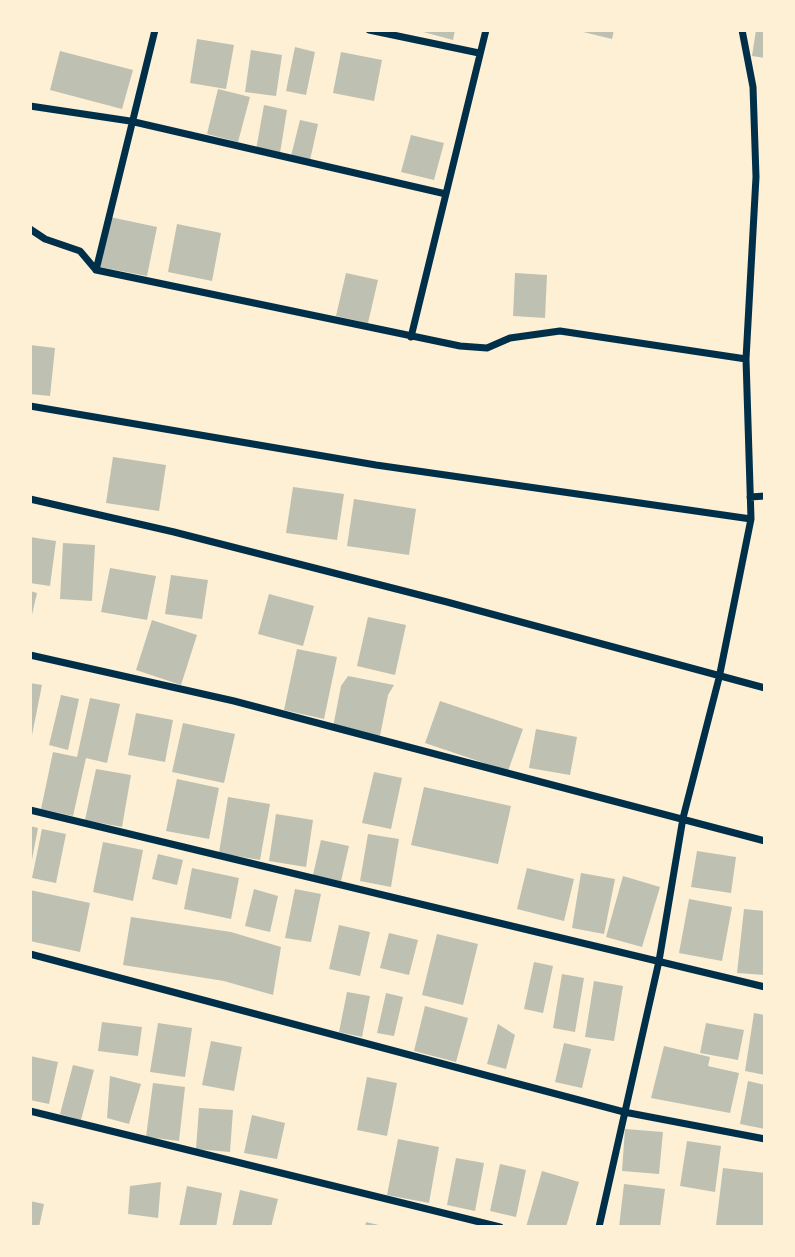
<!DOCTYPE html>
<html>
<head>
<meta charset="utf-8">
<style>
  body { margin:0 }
  #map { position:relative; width:795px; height:1257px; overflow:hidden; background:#fdf0d5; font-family:"Work Sans",sans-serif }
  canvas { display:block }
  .frame { position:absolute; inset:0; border:32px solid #fdf0d5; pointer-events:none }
</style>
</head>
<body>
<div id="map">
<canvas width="795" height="1257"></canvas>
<div class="frame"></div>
</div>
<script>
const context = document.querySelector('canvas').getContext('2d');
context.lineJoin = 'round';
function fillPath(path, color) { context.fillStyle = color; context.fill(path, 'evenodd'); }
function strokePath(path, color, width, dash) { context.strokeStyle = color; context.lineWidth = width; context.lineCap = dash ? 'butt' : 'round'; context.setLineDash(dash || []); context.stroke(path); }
fillPath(new Path2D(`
  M416 30H455L453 40Z
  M575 30H614L612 39Z
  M756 30H765V58L752 56Z
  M197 39 234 45 226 89 190 83Z
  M295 47 315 52 306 95 286 91Z
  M251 50 282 55 276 96 245 92Z
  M60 51 133 70 122 109 50 90Z
  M341 52 382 60 374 101 333 93Z
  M218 89 250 97 238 142 207 134Z
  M264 105 287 110 280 153 256 150Z
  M300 120 318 124 310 160 291 156Z
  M411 135 444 143 434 180 401 172Z
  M110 217 157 227 147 276 100 267Z
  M177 224 221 233 212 281 168 272Z
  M346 273 378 280 368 323 336 316Z
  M515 273 547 275 545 318 513 316Z
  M30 345 55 348 50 396 30 394Z
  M113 457 166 465 159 511 106 503Z
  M293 487 344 494 337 540 286 533Z
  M354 499 416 509 409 555 347 546Z
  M30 537 56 541 50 586 30 583Z
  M63 543 95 545 92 601 60 599Z
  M110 568 156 576 147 620 101 612Z
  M171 575 208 580 202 619 165 614Z
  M30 591 37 593 31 619H30Z
  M269 594 314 606 303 646 258 634Z
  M368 617 406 625 395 675 357 666Z
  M152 620 197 635 181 685 136 670Z
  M297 649 337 657 324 719 284 710Z
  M348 676 394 685 388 695 380 736 333 727 341 686Z
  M30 683 42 685 31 740 30 739Z
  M61 695 79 699 68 750 49 745Z
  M90 698 120 704 107 763 86 758 73 816 41 809 53 752 77 757Z
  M440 701 523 729 508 771 425 743Z
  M136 713 173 720 165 762 128 755Z
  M183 723 235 734 224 783 172 772Z
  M536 729 577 737 570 775 529 768Z
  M96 769 131 775 122 827 85 820Z
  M374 772 402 778 391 829 362 823Z
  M177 779 219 788 209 839 166 831Z
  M424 787 511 806 498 864 411 845Z
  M228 797 270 804 260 860 219 853Z
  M276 814 313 820 306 867 269 861Z
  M30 826 38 828 31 865H30Z
  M42 829 66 834 56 883 32 878Z
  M368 834 399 839 391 887 360 881Z
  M321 840 349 846 341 881 313 875Z
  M103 842 143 850 133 901 93 892Z
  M697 851 736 857 731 893 691 887Z
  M158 854 183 860 177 885 152 879Z
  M192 868 239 878 231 919 184 909Z
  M527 868 574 879 564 921 517 909Z
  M581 873 615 879 604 934 572 928Z
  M623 876 660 887 642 947 606 937Z
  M254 889 278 896 270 932 245 926Z
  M295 889 321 894 311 942 285 938Z
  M30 890 90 903 80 952 30 941Z
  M689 899 732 907 722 961 679 953Z
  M744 909 765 911V975L737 973Z
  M131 917 231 932 281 947 273 995 224 981 123 965Z
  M339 925 370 932 360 976 329 969Z
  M389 933 418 940 409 975 380 968Z
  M437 934 478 944 463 1005 422 995Z
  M534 962 553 966 543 1013 524 1009Z
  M562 974 584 978 575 1032 553 1028Z
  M594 981 623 986 614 1041 585 1037Z
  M347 992 370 996 362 1037 339 1032Z
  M386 993 403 997 394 1036 377 1033Z
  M425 1006 468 1018 456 1062 414 1051Z
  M754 1013 765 1015V1075L745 1071Z
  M102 1022 142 1027 138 1056 98 1051Z
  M158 1023 192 1028 185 1077 150 1072Z
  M706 1023 744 1030 738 1060 700 1053Z
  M498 1024 515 1035 506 1069 487 1064Z
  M211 1041 242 1047 234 1091 202 1085Z
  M564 1043 591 1049 582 1088 555 1082Z
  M664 1046 710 1057 708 1066 739 1073 730 1113 651 1098Z
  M30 1056 58 1062 49 1104 30 1100Z
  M73 1065 94 1070 81 1120 60 1114Z
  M110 1076 141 1084 129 1124 107 1118Z
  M367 1077 397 1083 387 1136 357 1130Z
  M748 1081 765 1085V1129L740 1124Z
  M153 1083 185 1087 179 1141 146 1137Z
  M199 1108 233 1110 230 1152 196 1149Z
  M252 1115 285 1123 277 1159 244 1153Z
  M625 1129 663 1132 659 1174 622 1171Z
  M398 1139 439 1147 429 1203 387 1195Z
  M687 1141 721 1146 715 1192 680 1186Z
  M456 1158 484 1163 475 1211 447 1205Z
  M500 1164 526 1170 516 1217 490 1211Z
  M723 1168 765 1173V1227L716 1225Z
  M542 1171 579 1182 566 1227H526Z
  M161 1182 158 1218 128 1214 130 1186Z
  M624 1184 665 1189 660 1227H619Z
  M187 1186 222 1193 216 1227H179Z
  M240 1190 278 1199 271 1227H232Z
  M30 1201 44 1204 39 1227H30Z
  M366 1222 383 1226V1227H365Z`), '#bec0b2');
strokePath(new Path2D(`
  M369 30 479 53
  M30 106 130 121 446 194
  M30 229 45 239 80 251 96 270 460 346 487 348 510 338 560 331 746 359
  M96 270 155 30
  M411 337 486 30
  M30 406 376 465 751 519
  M750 497 765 496
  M30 499 174 532 447 602 765 688
  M30 655 234 701 765 841
  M30 810 765 987
  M30 954 624 1112 765 1139
  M30 1111 500 1227
  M599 1227 659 961 683 818 719 678 751 519 746 359 756 177 753 87 742 30`), '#003049', 7);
</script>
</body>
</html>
